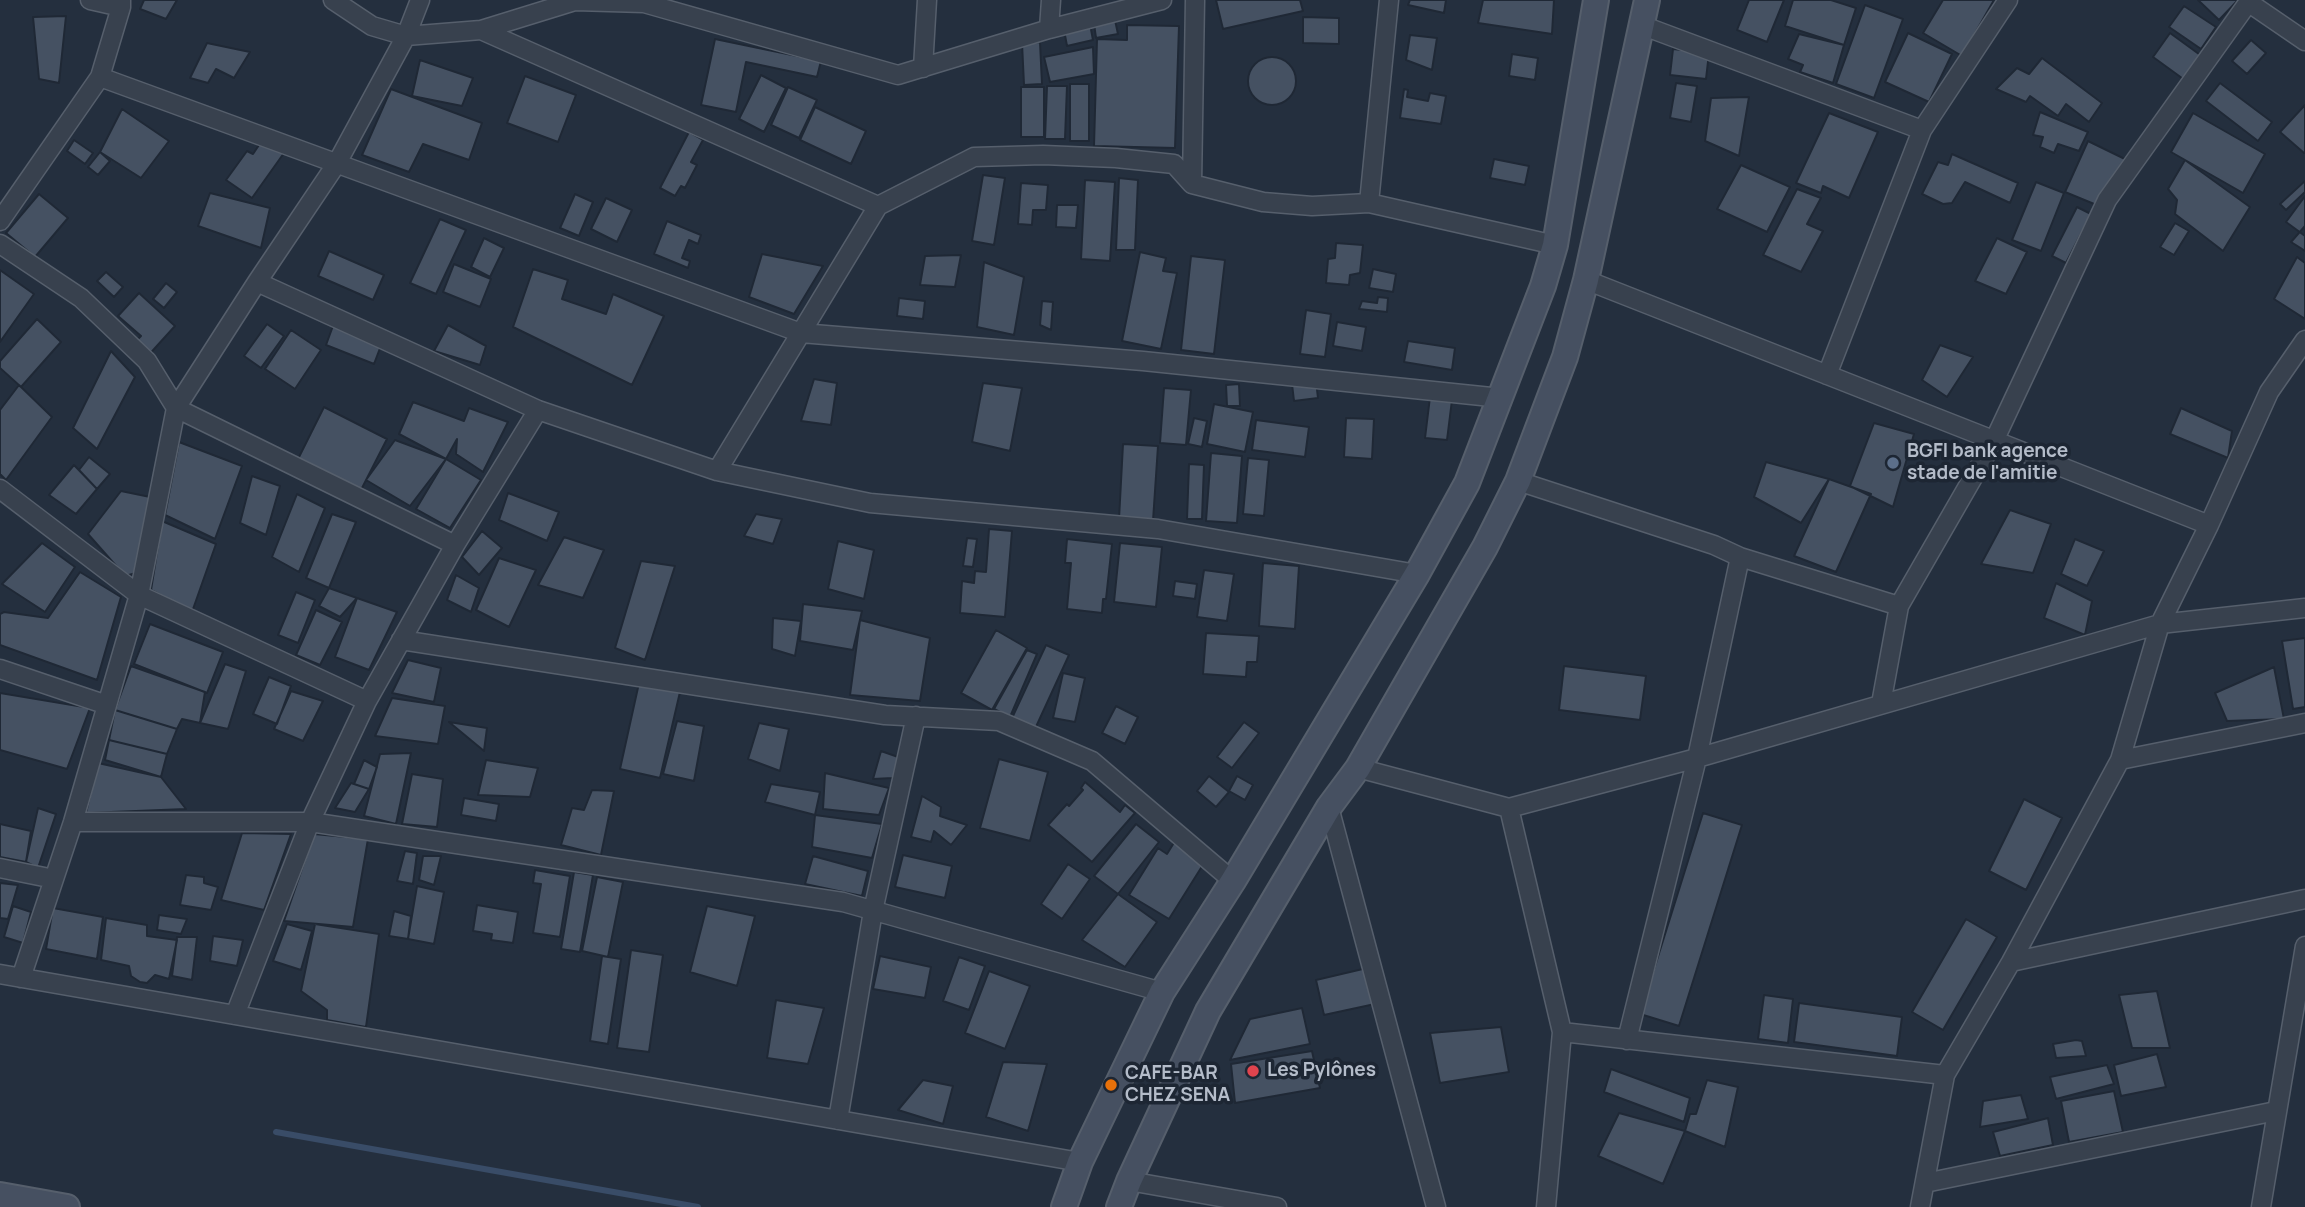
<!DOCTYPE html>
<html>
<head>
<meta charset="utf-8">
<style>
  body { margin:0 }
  canvas { display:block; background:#242f3e }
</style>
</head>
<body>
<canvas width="2305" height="1207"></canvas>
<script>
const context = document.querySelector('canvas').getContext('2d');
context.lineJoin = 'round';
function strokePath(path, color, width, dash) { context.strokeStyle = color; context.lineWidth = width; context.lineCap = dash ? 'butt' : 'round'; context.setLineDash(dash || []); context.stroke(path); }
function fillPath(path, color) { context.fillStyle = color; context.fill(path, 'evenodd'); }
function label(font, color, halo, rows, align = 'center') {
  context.font = font + ' Manrope,sans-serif'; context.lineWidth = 7; context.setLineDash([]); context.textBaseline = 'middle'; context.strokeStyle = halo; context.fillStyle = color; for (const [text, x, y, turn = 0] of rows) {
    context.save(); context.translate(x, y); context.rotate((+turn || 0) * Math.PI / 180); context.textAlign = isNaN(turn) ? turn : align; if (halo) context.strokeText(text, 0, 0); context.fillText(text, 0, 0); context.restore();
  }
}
strokePath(new Path2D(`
  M276 1132 698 1207`), '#394c67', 6);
const building = new Path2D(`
  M144 0H177L166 19 140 9Z
  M1216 0H1300L1303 11 1223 29Z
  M1410 0H1446L1444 13 1408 5Z
  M1483 0H1554L1552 34 1478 23Z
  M1749 0H1784L1767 42 1737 30Z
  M1793 0H1831L1856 8 1844 45 1785 26Z
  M1943 0H1994L1962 56 1923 33Z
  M2198 0H2238L2219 20Z
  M1865 5 1903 19 1874 98 1836 84Z
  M2184 6 2216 27 2201 49 2169 27Z
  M66 16 59 83 39 79 33 17Z
  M1303 17 1339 18V44L1303 43Z
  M1115 20 1118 34 1096 38 1094 24Z
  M1090 24 1093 40 1067 46 1064 30Z
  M1127 25 1179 26 1175 148 1094 146 1097 39 1127 40Z
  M1908 33 1952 54 1929 102 1885 82Z
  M2170 33 2203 57 2186 81 2153 57Z
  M1799 34 1844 45 1833 83 1800 72 1803 65 1788 59Z
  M1410 35 1437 38 1432 70 1406 60Z
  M715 39 821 61 817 77 746 62 736 112 701 105Z
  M2251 40 2266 53 2247 74 2232 61Z
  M1040 42 1042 84 1024 85 1022 43Z
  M207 43 250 52 234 78 216 69 208 83 190 78Z
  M1093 47 1094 74 1050 82 1044 57Z
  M1673 49 1709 53 1706 79 1670 75Z
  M1512 54 1538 58 1535 80 1509 76Z
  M1248 81a24 24 0 1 1 48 0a24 24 0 1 1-48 0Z
  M2042 58 2102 103 2089 122 2066 104 2058 116 2030 96 2026 102 1996 89 2017 68 2029 74Z
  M420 60 473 78 462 106 412 96Z
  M761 75 786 88 764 132 739 119Z
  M525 76 576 95 558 142 507 123Z
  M1676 83 1697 86 1691 122 1670 118Z
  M2220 83 2272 122 2258 141 2206 101Z
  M1070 84H1089V141H1070Z
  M1047 86H1067L1065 139H1045Z
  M788 87 817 100 799 138 771 125Z
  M1021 87H1044V137H1021Z
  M391 89 482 123 469 160 423 144 409 172 362 155Z
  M1404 89 1408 90 1407 97 1428 101 1430 93 1446 96 1441 124 1400 118Z
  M1749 97 1739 156 1705 141 1711 98Z
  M2305 105V153H2304L2280 132Z
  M815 107 866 131 851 164 800 140Z
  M122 109 169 141 141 178 100 152Z
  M2040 112 2088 132 2079 151 2058 144 2054 153 2040 147 2043 137 2033 135Z
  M1829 113 1878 132 1849 198 1823 186 1821 193 1796 183Z
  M2193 113 2265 154 2243 193 2171 152Z
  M689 132 703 140 691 162 697 165 685 188 681 186 675 196 660 188Z
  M263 139 284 153 252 198 226 180 247 151 253 154Z
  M74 140 93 153 85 164 67 151Z
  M2088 141 2129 161 2099 206 2065 192Z
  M100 152 110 161 98 175 88 167Z
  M1952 154 2018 183 2010 203 1965 182 1952 203 1943 204 1922 194 1938 162 1948 165Z
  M1494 159 1529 166 1525 185 1490 178Z
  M2185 160 2250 207 2223 251 2175 214 2177 200 2168 189Z
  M1741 165 1790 187 1767 232 1717 209Z
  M983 175 1005 178 994 245 972 241Z
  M1119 178 1138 180 1135 250H1116Z
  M1085 180 1115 182 1110 261 1081 259Z
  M2305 181V192L2286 210 2280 204Z
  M2036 182 2064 193 2041 251 2012 240Z
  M1021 183 1048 185 1046 210H1033L1032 225 1018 224Z
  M1797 189 1821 198 1807 224 1823 231 1801 272 1763 255Z
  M210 193 270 208 261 248 198 226Z
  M39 194 68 218 35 257 6 233Z
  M575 194 593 202 579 236 560 228Z
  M2305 196V236L2286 222Z
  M606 198 632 210 617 242 591 229Z
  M1057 205H1078L1076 228 1056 227Z
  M2077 207 2091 214 2066 263 2052 256Z
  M440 219 466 230 436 294 410 283Z
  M667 221 701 235 698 244 689 240 682 258 690 261 688 268 654 254Z
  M2175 223 2189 231 2174 255 2160 247Z
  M2305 226V251L2291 242Z
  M484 238 504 248 490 277 471 267Z
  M1997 238 2027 252 2006 294 1975 281Z
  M1336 243 1363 245 1360 273 1350 275 1349 285 1326 283 1328 259 1335 258Z
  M329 251 384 275 373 300 318 276Z
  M1140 252 1166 258 1163 271 1177 273 1161 349 1122 341Z
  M762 254 823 266 794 314 749 297Z
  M961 255 955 287 920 285 925 256Z
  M1191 256 1225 260 1214 354 1181 350Z
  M2297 257 2305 263V319L2274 299Z
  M984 262 1024 277 1014 335 977 327Z
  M454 264 491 279 480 307 443 292Z
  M533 269 568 280 562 299 606 314 613 294 664 316 632 385 513 327Z
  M1373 269 1396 274 1393 292 1369 288Z
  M0 270 34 294 0 342Z
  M106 272 123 287 114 297 97 281Z
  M166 283 177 292 164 308 153 299Z
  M139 293 175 326 146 358 132 345 141 336 118 316Z
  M1378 297 1388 298 1387 312 1359 309 1362 301 1377 303Z
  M899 298 925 301 923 319 897 316Z
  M1042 301 1053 302 1051 330 1040 325Z
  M1306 310 1331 314 1325 357 1300 354Z
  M37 319 61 342 21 387 0 368V361Z
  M1337 322 1366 327 1362 351 1333 346Z
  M334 323 382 343 374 364 326 345Z
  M267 324 284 336 261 368 244 356Z
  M448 325 486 346 480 365 434 351Z
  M291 330 321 350 295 389 265 369Z
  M1408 341 1455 348 1452 370 1404 362Z
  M1940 345 1973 357 1947 397 1922 380Z
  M111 351 135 377 97 449 73 428Z
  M814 379 837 383 831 425 801 421Z
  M1316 381 1318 398 1294 401 1292 384Z
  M983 383 1022 388 1010 451 972 442Z
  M1239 384 1240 406H1227L1226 385Z
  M19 385 52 417 6 480 0 474V410Z
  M1164 388 1191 390 1186 445 1160 443Z
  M1430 397 1452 400 1447 440 1425 438Z
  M413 402 464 421 469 408 508 422 483 472 456 454 457 439 446 459 399 434Z
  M1214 404 1253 412 1245 452 1207 444Z
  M324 407 387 439 361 490 298 459Z
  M2181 408 2232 431 2228 458 2170 434Z
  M1194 418 1207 421 1202 447 1188 444Z
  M1346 418 1374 419 1372 459 1344 457Z
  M1256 420 1309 427 1305 457 1252 450Z
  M1874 423 1914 434 1893 507 1850 486Z
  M395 440 446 459 410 506 366 480Z
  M179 442 242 466 215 539 165 515Z
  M1123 444 1158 446 1153 521 1119 519Z
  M1211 453 1242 456 1237 523 1206 521Z
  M89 457 110 474 97 489 79 470Z
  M1248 458 1269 460 1264 516 1243 514Z
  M446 459 481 480 450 528 416 509Z
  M1766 462 1829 479 1801 523 1754 497Z
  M1189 464 1204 465 1202 519H1187Z
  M74 465 97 489 76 514 49 495Z
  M252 476 280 486 266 535 240 523Z
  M1829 479 1871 494 1836 572 1794 556Z
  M121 491 155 498 136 573 125 576 88 534Z
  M508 493 559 512 547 541 499 520Z
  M297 494 325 508 299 572 272 557Z
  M2010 510 2051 524 2033 573 1981 564Z
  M332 514 356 522 329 588 306 578Z
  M756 514 782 519 773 544 744 536Z
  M162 521 216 544 192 612 151 590Z
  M989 529 1012 531 1005 617 960 613 962 581 974 583 975 571 986 572Z
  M482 531 502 548 479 575 462 557Z
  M564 537 604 550 583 598 538 585Z
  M967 538 977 539 973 567 963 566Z
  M1067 539 1112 544 1106 599H1103L1102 613 1067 609 1071 563H1065Z
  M2075 539 2104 551 2087 586 2061 574Z
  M838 541 874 550 864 599 828 589Z
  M42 543 75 567 45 612 2 584Z
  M1120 543 1162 547 1156 607 1114 602Z
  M499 558 536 570 509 627 476 610Z
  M641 561 675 566 645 660 615 648Z
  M1263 563 1299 566 1295 629 1259 626Z
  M1204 570 1234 574 1227 621 1197 617Z
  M80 572 121 597 97 680 0 645V614L4 612 48 618Z
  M456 575 479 588 471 612 447 600Z
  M1175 581 1197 584 1195 599 1173 596Z
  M2056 583 2092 601 2085 635 2044 618Z
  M329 588 357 598 340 617 319 606Z
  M296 592 315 600 298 643 278 635Z
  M357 598 397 612 369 670 335 657Z
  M803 604 862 611 853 650 800 641Z
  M316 610 342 622 320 665 296 655Z
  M773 618 801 621 795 656 772 649Z
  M860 620 930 638 920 701 850 695Z
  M150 624 223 652 207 693 134 664Z
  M996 630 1027 648 992 710 961 693Z
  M1206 633 1259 636 1257 662H1247L1246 677 1203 674Z
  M2305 638V707L2293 709 2282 641Z
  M1046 645 1069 655 1035 729 1012 718Z
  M1027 650 1037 654 1010 717 994 709Z
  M408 660 441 668 434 702 392 693Z
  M225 664 246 671 228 729 200 723Z
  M131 666 205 692 200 723 182 719 177 729 115 710Z
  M1564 666 1646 676 1640 720 1559 710Z
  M2274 667 2284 719 2227 721 2215 693Z
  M1063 673 1085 678 1075 722 1053 718Z
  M269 677 291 686 277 724 253 714Z
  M639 683 680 692 660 778 620 769Z
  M291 691 323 701 303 741 274 729Z
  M0 693 90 708 67 769 0 750Z
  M392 698 445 706 438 744 375 736Z
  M1116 706 1138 717 1125 744 1102 733Z
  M115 710 177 729 167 754 109 740Z
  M677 721 704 726 694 781 663 774Z
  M449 722 487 728 484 751Z
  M1244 722 1259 733 1232 768 1217 757Z
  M759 723 789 729 780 771 748 759Z
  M109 740 167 754 161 777 105 760Z
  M881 751 901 758 893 778 873 779Z
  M411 753 396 824 364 816 380 754Z
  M999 759 1048 772 1030 841 980 828Z
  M364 760 377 767 369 789 354 784Z
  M486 760 538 768 530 797 478 795Z
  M98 763 161 777 186 809 86 813Z
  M825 773 889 788 879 815 823 809Z
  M412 774 443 779 437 827 402 824Z
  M1209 776 1229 792 1216 807 1197 791Z
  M1237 776 1253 785 1245 800 1229 791Z
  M1085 782 1120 812 1125 805 1135 813 1092 862 1048 825 1067 804 1069 806 1083 790 1081 788Z
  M351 783 369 789 355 812 335 808Z
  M771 784 820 792 815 815 765 802Z
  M592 790 614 791 601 855 561 845 572 808 584 810Z
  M922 796 941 807 940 816 967 825 951 845 934 831 931 842 911 837Z
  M464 798 499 804 496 821 461 815Z
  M2024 799 2062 818 2026 890 1989 871Z
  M38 808 56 814 38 868 26 862Z
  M1703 813 1742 825 1679 1026 1640 1014Z
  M815 815 882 824 872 858 812 847Z
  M0 824 31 831 26 862 0 857Z
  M1136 824 1159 842 1118 894 1094 876Z
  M242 833 291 834 264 910 221 900Z
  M314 834 368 839 353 927 284 921Z
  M1175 841 1206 860 1169 919 1129 895 1158 848 1167 854Z
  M405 851 417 853 413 884 397 881Z
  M903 855 952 866 945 898 895 887Z
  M423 856H441L434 885 419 880Z
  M813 856 868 871 862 896 805 884Z
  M1068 864 1090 879 1062 919 1041 904Z
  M535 870 570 876 560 937 533 933 541 884 533 883Z
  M574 872 593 875 580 952 561 949Z
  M186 875 204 877V883L218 887 211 910 180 905Z
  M597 877 623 882 608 957 582 951Z
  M0 883 18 885 8 919 0 918Z
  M417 886 444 892 434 944 408 939Z
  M1118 894 1157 922 1125 967 1082 940Z
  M477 905 518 912 513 943 491 940 492 934 473 931Z
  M13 906 31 912 23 943 4 937Z
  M707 906 755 916 737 986 690 972Z
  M53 908 103 917 97 959 46 949Z
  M394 911 411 916 408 939 389 936Z
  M159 915 187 919 181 934 157 930Z
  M106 918 147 925V936L177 940 169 979 155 975 147 983 140 982 131 976 129 966 101 960Z
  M1966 919 1997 937 1943 1030 1912 1012Z
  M287 924 312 931 301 970 273 961Z
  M315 924 379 934 366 1027 327 1020V1010L301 991Z
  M213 936 243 940 237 966 210 961Z
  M177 937H197L192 980 172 976Z
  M631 950 663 955 649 1052 617 1048Z
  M602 956 621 959 608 1044 590 1041Z
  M880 956 931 967 925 998 873 989Z
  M959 957 985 966 969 1010 943 1001Z
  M1367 968 1375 1004 1324 1015 1316 980Z
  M989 971 1030 986 1005 1049 965 1033Z
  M2157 991 2170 1048H2132L2119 995Z
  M1764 995 1793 999 1788 1043 1758 1039Z
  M776 1000 824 1008 808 1064 767 1058Z
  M1799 1003 1902 1017 1897 1056 1794 1042Z
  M1302 1008 1310 1044 1230 1060 1250 1019Z
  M1501 1027 1509 1072 1440 1083 1430 1033Z
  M2076 1040 2082 1041 2086 1056 2056 1058 2053 1044Z
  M1312 1051 1320 1088 1235 1103 1231 1064Z
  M2157 1054 2166 1087 2121 1096 2114 1065Z
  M1003 1062 1047 1064 1028 1131 986 1117Z
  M2107 1065 2114 1084 2056 1099 2050 1077Z
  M1611 1069 1690 1098 1684 1122 1604 1092Z
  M923 1080 953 1086 943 1124 898 1110Z
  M1707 1080 1738 1087 1725 1147 1685 1131 1690 1114H1696Z
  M2114 1091 2123 1132 2069 1142 2061 1101Z
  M2021 1095 2028 1119 1980 1127 1983 1101Z
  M1619 1113 1685 1131 1663 1184 1598 1156Z
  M2048 1118 2053 1145 2000 1156 1993 1132Z`);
fillPath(building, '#455162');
strokePath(building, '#1f2835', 2);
const street = new Path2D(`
  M90 0 121 7
  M333 0 372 26 406 36 481 30 575 1 644 3 898 75 1049 29 1162 0
  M2248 2 2305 41
  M1641 25 1922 130
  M1049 29 1051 0
  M481 30 878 206
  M923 68 927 0
  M100 77 801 333 1143 361 1501 398
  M1192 184 1195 0
  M1369 203 1389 0
  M0 221 100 77 121 7V0
  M0 244 81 298 147 361 176 408 455 545
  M1586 280 2209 525
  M257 282 538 410 717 471 870 503 1158 529 1417 574
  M1827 375 1922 130 2008 0
  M717 471 878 206 974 157 1043 155 1116 158 1174 164 1192 184 1263 202 1312 206 1369 203 1555 245
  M1518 481 1714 545 1740 557 1899 606
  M0 489 139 595 367 701
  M401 640 885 715 999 721 1092 761 1233 881
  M0 669 107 705
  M1881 704 1899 606 1994 441 2107 200 2250 0
  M2120 760 2305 723
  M1358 768 1509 808 1697 758 2160 624 2305 608
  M1329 807 1436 1207
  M1509 808 1562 1032 1546 1207
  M73 822H310L843 902 1162 992
  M0 868 54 879
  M2011 962 2305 899
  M0 974 1080 1162
  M21 978 73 822 139 595 176 408 257 282 337 163 406 36 420 0
  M235 1015 310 822 367 701 455 545 538 410
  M1562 1032 1945 1075
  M1627 1040 1697 758 1740 557
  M838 1120 873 911 916 716
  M1129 1181 1277 1207
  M1925 1183 2276 1111
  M1920 1207 1945 1075 2011 962 2120 760 2160 624 2209 525 2269 392 2305 340
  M2261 1207 2305 946`);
const secondary = new Path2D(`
  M0 1195 67 1207
  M1064 1207 1080 1162 1162 992 1233 881 1417 574 1467 483 1543 286 1555 245 1596 0
  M1119 1207 1129 1181 1208 1011 1329 807 1358 768 1485 547 1518 481 1565 357 1586 280 1647 0`);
strokePath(street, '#565f6c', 21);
strokePath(secondary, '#565f6c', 28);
strokePath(street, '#38414e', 18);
strokePath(secondary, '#465061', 24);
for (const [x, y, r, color] of [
  [1893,463,7,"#5c6f8a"],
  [1253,1071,7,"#e0444e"],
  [1111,1085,7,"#e8710a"]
]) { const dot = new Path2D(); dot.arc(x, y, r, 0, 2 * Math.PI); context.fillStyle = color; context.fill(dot); strokePath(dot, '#1d2633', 2.5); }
label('bold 19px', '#b4bcc9', '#1d2633', [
  ["BGFI bank agence",1907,452],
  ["stade de l'amitie",1907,474],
  ["Les Pylônes",1267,1071],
  ["CAFE-BAR",1125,1074],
  ["CHEZ SENA",1125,1096]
], 'left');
</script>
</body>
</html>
